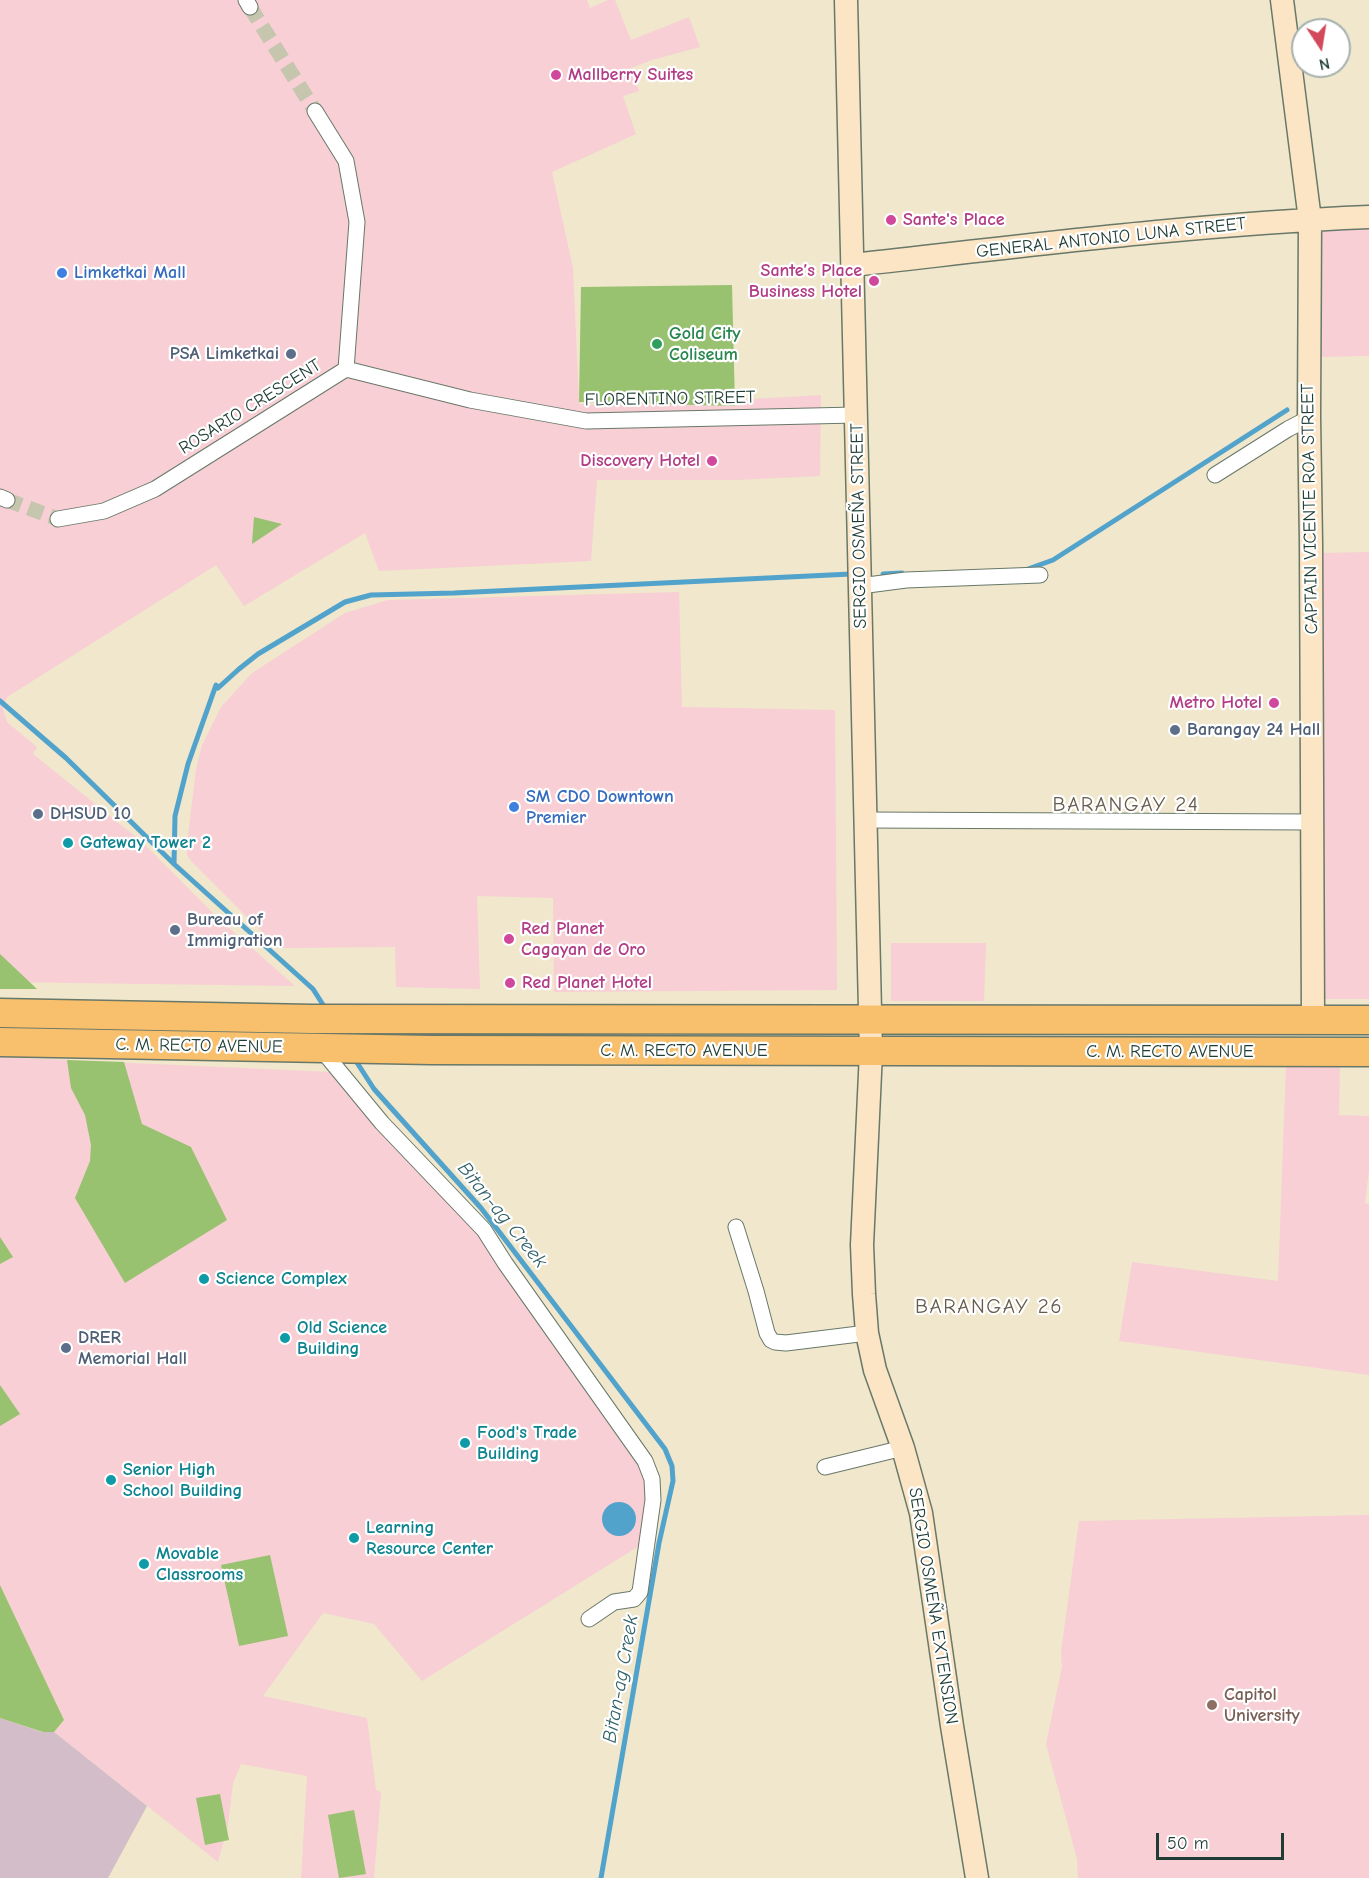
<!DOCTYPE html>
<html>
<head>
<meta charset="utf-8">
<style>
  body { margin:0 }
  #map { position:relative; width:1369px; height:1878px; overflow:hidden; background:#f0e7cc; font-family:"Comic Neue",sans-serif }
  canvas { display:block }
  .north { position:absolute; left:1291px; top:18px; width:60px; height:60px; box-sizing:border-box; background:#fff; border:2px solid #a5b1ae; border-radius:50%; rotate:168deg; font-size:16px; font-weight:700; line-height:24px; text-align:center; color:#1f3d34 }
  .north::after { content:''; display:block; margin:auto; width:21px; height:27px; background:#d1495b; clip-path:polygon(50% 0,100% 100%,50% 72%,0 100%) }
  .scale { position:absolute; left:1156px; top:1833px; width:128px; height:27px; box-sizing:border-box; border:3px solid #1f3d34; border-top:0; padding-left:8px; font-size:18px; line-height:21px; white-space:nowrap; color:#1f3d34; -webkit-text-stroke:4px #fff; paint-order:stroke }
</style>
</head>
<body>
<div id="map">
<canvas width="1369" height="1878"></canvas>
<div class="north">N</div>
<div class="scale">50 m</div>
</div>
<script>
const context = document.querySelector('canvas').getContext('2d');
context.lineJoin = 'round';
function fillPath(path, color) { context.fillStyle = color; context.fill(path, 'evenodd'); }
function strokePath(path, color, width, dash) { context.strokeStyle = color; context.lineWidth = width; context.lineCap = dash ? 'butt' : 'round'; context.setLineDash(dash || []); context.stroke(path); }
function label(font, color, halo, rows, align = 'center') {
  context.font = font + ' "Comic Neue",sans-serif'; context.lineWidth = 4.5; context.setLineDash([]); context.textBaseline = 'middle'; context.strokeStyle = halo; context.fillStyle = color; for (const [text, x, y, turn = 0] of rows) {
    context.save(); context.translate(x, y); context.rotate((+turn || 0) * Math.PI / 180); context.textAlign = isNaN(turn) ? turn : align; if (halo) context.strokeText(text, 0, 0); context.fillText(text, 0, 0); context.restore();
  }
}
fillPath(new Path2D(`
  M0 0H587L590 8 608 0H615L631 40 689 17 700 47 652 60 631 68 639 91 623 96 636 134 552 172 573 268 579 402 580 404 600 405 700 402 821 395 820 476 736 480H597L591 561 379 571 365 533 244 606 216 565 7 697 3 709 7 722 37 747 33 754 141 841 219 919 295 986 0 982Z
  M1369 221V356L1318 357 1316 224Z
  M1369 552V999H1317L1321 553Z
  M679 592 682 707 835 710 837 990 554 992 553 898 477 896 480 989 396 987 395 947 278 948 191 861 187 855V844L196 769 202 745 221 707 252 673 345 613 388 600Z
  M891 943H986L984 1001H891Z
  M0 1057 331 1072 477 1233 642 1468 652 1498 639 1546 422 1681 374 1624 323 1613 263 1696 367 1718 376 1790 381 1792 374 1878H301L307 1776 241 1764 233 1783 228 1825 218 1862 54 1732 64 1720 0 1585Z
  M1286 1066H1340L1339 1115 1369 1116V1170L1365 1203 1369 1204V1375L1119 1341 1132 1262 1278 1281Z
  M1369 1515V1878H1078L1077 1859 1046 1744 1062 1667 1061 1652 1079 1521Z`), '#f7cfd4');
fillPath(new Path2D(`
  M0 1718 42 1732H54L147 1806 108 1878H0Z`), '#d2bdc8');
fillPath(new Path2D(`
  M732 285 735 406 579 402 581 287Z
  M254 517 282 524 252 544Z
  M0 954 37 989H0Z
  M67 1060 124 1062 142 1124 191 1147 227 1220 125 1283 75 1198 90 1161 91 1145 85 1115 71 1088Z
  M0 1237 13 1257 0 1264Z
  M0 1385 20 1414 0 1426Z
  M270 1555 288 1636 239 1646 221 1565Z
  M0 1585 64 1720 54 1732H43L0 1718Z
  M220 1794 229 1840 205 1845 196 1798Z
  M354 1810 366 1874 339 1878 328 1815Z`), '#98c26f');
fillPath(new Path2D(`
  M602 1519a17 17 0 1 1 34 0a17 17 0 1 1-34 0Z`), '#51a3cc');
strokePath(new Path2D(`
  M1028 569 1053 560 1287 410
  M883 574 902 573
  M0 701 66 758 174 864 313 989 327 1011
  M174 864 175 816 188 764 216 685 218 688 239 669 258 654 345 602 371 595 454 593 851 574
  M354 1058 374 1089 481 1208 665 1449 672 1466 673 1481 659 1543 601 1878`), '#51a3cc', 5);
strokePath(new Path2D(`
  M250 7 315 111
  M7 500 58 519`), '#c6c5ae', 15, [15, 8]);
const street = new Path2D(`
  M246 0 250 7
  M346 369 470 400 586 421 856 415
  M1215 475 1288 429 1309 418
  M0 497 7 500
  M58 519 104 511 155 489 346 369 357 222 346 161 315 111
  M860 586 906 580 1040 575
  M865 820 1312 822
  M321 1049 382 1123 484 1230 505 1263 645 1461 652 1479 653 1500 640 1592 634 1599 614 1602 589 1619
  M736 1227 756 1291 767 1333 771 1340 775 1342 786 1343 867 1333
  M825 1467 903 1448`);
const secondary = new Path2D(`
  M846 0 871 1052 862 1245 864 1294 867 1333 875 1370 903 1448 921 1513 952 1726 977 1878
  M1282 0 1310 220 1309 416 1311 543 1313 1020
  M853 265C1024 246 1196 224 1369 217`);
const highway = new Path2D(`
  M0 1013 312 1019 1369 1020
  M0 1042 431 1050 1369 1052`);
strokePath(street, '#687869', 17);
strokePath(secondary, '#687869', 25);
strokePath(highway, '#687869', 31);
strokePath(street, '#fff', 15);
strokePath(secondary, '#fce5c4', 22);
strokePath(highway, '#f8bf6c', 28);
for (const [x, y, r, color] of [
  [556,75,6,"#d1479c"],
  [891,220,6,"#d1479c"],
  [62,273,6,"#3f7fe0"],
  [874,281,6,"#d1479c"],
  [657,344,6,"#2e9e5b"],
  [291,354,6,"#5c6f8a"],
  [712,461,6,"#d1479c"],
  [1274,703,6,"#d1479c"],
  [1175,730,6,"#5c6f8a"],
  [514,807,6,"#3f7fe0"],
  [38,814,6,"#5c6f8a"],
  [68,843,6,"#0f9aa8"],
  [175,930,6,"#5c6f8a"],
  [509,939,6,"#d1479c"],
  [510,983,6,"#d1479c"],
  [204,1279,6,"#0f9aa8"],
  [285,1338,6,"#0f9aa8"],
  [66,1348,6,"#5c6f8a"],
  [465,1443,6,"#0f9aa8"],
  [111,1480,6,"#0f9aa8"],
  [354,1538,6,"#0f9aa8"],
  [144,1564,6,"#0f9aa8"],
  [1212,1705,6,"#8d6e63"]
]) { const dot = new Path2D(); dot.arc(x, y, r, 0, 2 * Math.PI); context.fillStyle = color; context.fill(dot); strokePath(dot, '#fff', 2); }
label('bold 18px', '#b23c85', '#fff', [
  ["Mallberry Suites",568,75],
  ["Sante's Place",903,220],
  ["Sante’s Place",862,271,"right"],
  ["Business Hotel",862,292,"right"],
  ["Discovery Hotel",700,461,"right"],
  ["Metro Hotel",1262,703,"right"],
  ["Red Planet",521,929],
  ["Cagayan de Oro",521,950],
  ["Red Planet Hotel",522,983]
], 'left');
label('18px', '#1f3d34', '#fff', [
  ["GENERAL ANTONIO LUNA STREET",1111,238,-6],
  ["FLORENTINO STREET",670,399,-1],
  ["ROSARIO CRESCENT",250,407,-32],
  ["CAPTAIN VICENTE ROA STREET",1310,509,-91],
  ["SERGIO OSMEÑA STREET",859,526,-91],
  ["C. M. RECTO AVENUE",199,1046,1],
  ["C. M. RECTO AVENUE",684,1051],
  ["C. M. RECTO AVENUE",1170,1052],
  ["SERGIO OSMEÑA EXTENSION",933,1606,81]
]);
label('bold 18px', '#366cbe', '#fff', [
  ["Limketkai Mall",74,273],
  ["SM CDO Downtown",526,797],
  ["Premier",526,818]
], 'left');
label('bold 18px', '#27864d', '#fff', [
  ["Gold City",669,334],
  ["Coliseum",669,355]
], 'left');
label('bold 18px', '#4e5e75', '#fff', [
  ["PSA Limketkai",279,354,"right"],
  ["Barangay 24 Hall",1187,730],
  ["DHSUD 10",50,814],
  ["Bureau of",187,920],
  ["Immigration",187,941],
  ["DRER",78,1338],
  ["Memorial Hall",78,1359]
], 'left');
label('bold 18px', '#0d838f', '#fff', [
  ["Gateway Tower 2",80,843],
  ["Science Complex",216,1279],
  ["Old Science",297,1328],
  ["Building",297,1349],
  ["Food's Trade",477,1433],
  ["Building",477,1454],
  ["Senior High",123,1470],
  ["School Building",123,1491],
  ["Learning",366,1528],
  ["Resource Center",366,1549],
  ["Movable",156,1554],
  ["Classrooms",156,1575]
], 'left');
label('bold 18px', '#785e54', '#fff', [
  ["Capitol",1224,1695],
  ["University",1224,1716]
], 'left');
label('italic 20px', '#306169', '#fff', [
  ["Bitan-ag Creek",502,1215,51],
  ["Bitan-ag Creek",621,1679,-80]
]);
context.letterSpacing = '1.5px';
label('21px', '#655c4e', '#fff', [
  ["BARANGAY 24",1126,805],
  ["BARANGAY 26",989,1307]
]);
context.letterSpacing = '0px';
</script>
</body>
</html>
